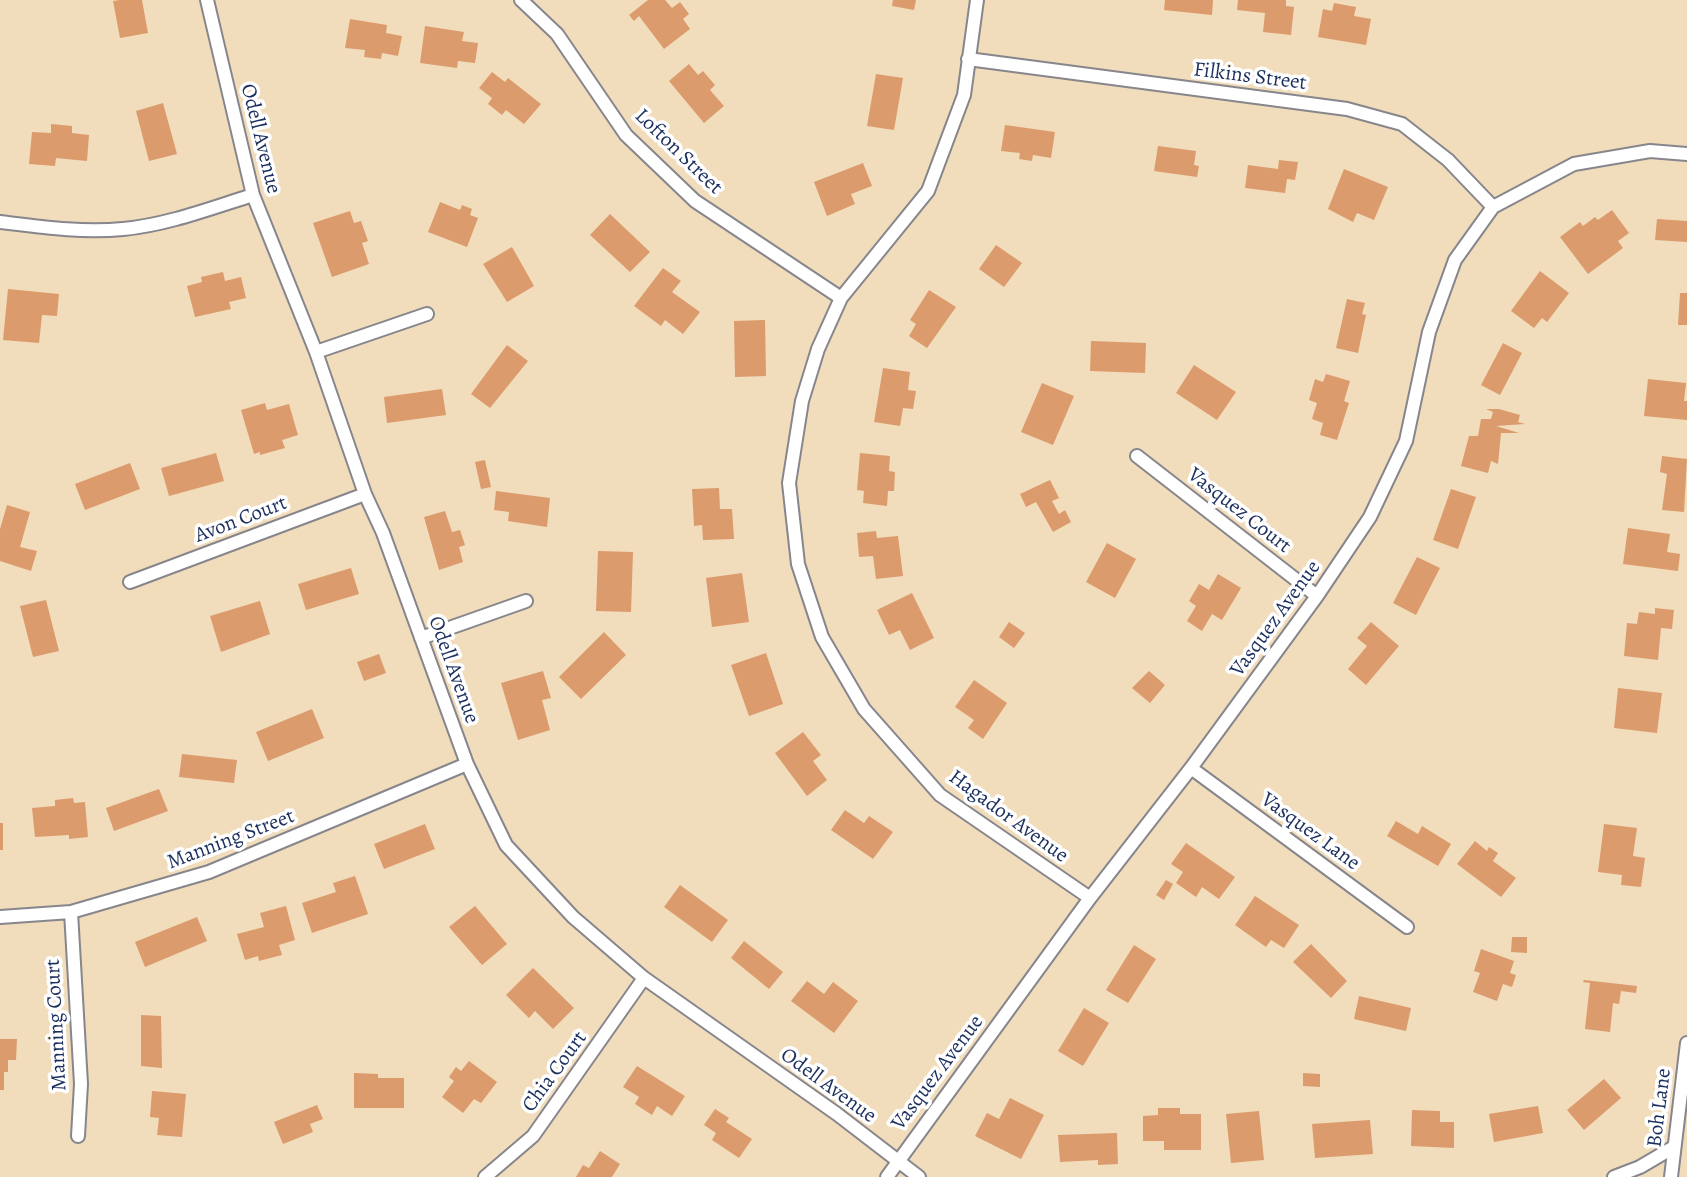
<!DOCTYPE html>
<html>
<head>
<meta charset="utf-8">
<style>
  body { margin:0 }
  canvas { display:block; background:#f1dcbb }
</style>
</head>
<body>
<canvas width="1687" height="1177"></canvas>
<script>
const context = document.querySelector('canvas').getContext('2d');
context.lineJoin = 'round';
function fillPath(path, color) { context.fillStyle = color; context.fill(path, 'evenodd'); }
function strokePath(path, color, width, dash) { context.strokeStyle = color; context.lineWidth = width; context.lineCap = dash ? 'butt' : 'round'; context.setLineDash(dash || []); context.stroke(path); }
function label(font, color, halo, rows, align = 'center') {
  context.font = font + ' Alegreya,serif'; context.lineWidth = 7; context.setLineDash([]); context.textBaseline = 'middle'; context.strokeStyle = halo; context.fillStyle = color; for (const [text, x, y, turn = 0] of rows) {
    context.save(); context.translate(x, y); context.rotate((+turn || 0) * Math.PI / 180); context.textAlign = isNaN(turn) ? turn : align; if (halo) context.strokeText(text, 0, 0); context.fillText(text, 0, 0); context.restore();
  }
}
fillPath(new Path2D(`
  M120 0H142L148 33 120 38 113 1Z
  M648 0H665L672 8 680 2 689 14 683 19 690 29 664 49 639 16 634 21 629 15Z
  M893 0H916L914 10 892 6Z
  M1165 0H1213L1212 15 1164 10Z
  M1238 0H1286V6L1294 7 1291 35 1263 32 1265 13 1237 10Z
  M1334 3 1356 7 1354 16 1371 19 1366 45 1318 37 1323 9 1332 11Z
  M350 19 387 25 386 33 402 36 398 56 382 53 381 59 364 57 365 50 345 48Z
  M425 26 464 32 462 41 478 43 475 63 458 61 457 68 420 63Z
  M689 64 698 75 703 71 715 85 710 90 724 106 704 123 669 81Z
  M492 72 505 82 508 78 541 104 524 124 506 110 502 115 488 104 492 98 479 88Z
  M876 74 903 78 894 130 867 126Z
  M163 103 177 154 149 161 136 111Z
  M51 124 72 126V133L89 135 87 161 56 158 55 166 29 164 32 132 51 133Z
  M1005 125 1055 132 1051 158 1033 155 1032 161 1019 159 1020 153 1001 151Z
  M1158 146 1196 151 1194 165 1199 166 1197 177 1154 171Z
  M1279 160 1298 162 1295 180 1287 179 1285 193 1245 188 1248 165 1278 169Z
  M863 163 872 186 851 194 855 204 827 216 814 182Z
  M1344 169 1388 187 1374 220 1357 213 1353 222 1328 209Z
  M440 202 460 210 462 205 472 209 470 215 478 218 467 247 428 232Z
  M1612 210 1629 233 1618 241 1623 248 1588 274 1560 237 1580 222 1583 226 1595 217 1598 220Z
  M350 211 354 223 361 221 368 241 362 243 369 264 332 277 313 223Z
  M610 214 650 252 630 272 590 235Z
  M1657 219 1687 221V242L1655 240Z
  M996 245 1022 263 1004 287 979 269Z
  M512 247 534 286 507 302 483 264Z
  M663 268 681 281 672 292 700 312 683 334 665 320 661 326 634 306Z
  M1540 271 1569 293 1547 322 1542 318 1534 328 1511 311Z
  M223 272 225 281 241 277 246 298 229 302 231 309 195 317 187 286 202 282 201 277Z
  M8 289 59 294 57 316 42 315 39 343 3 340Z
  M929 290 956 307 927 348 909 336 916 324 910 320Z
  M1680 293H1687V325H1678Z
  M1347 299 1365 303 1362 314 1366 315 1358 353 1336 348Z
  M765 320 766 376 735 377 734 321Z
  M1091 341 1146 343 1145 373 1090 371Z
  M1503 343 1522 353 1500 395 1481 385Z
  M507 345 528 361 490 408 471 394Z
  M1194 365 1236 392 1217 420 1176 393Z
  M883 368 910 372 908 390 916 391 913 409 903 408 900 426 874 422Z
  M1326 374 1350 381 1344 401 1349 403 1337 440 1320 435 1323 423 1312 419 1317 403 1309 400 1315 379 1323 382Z
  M1648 379 1686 383 1684 401H1687V420L1644 416Z
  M1042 383 1074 396 1053 445 1021 432Z
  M442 389 446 415 387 423 384 397Z
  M265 403 267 410 289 404 298 435 282 440 285 448 260 455V452L254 454 241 410Z
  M1486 409H1499L1520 415 1518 422 1525 424 1496 426 1519 433H1501L1498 464 1491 461 1488 473 1461 466 1469 436H1478L1481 419H1491L1493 412Z
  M216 453 224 481 169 496 161 468Z
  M860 453 890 456 889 471 895 472 894 491H888L887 506 863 503 864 491 857 490Z
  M1662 456 1687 459 1684 512 1662 510 1667 474 1660 472Z
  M485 460 491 487 481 489 475 462Z
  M130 463 140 489 85 510 75 484Z
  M1050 480 1059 498 1052 501 1059 514 1065 510 1071 522 1053 532 1036 502 1026 507 1020 494Z
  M719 488 720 509H732L734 539 703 540 702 525 694 526 692 489Z
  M1451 489 1476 497 1458 549 1433 540Z
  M496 491 550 498 547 527 508 521 509 512 494 510Z
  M7 505 30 512 20 547 37 551 31 571 0 561V529Z
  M445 511 452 532 460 530 465 545 459 547 463 562 439 570 424 517Z
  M1628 528 1670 534 1667 552 1680 554 1678 571 1623 564Z
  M876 531 877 538 898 536 903 576 876 579 873 556 859 557 857 533Z
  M1107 543 1136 559 1115 598 1086 582Z
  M598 551 633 552 631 612 596 611Z
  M1417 557 1440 568 1416 615 1393 603Z
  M351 568 359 594 306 610 298 584Z
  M742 573 749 622 712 627 706 578Z
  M1218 574 1241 588 1222 620 1212 614 1202 631 1187 621 1196 606 1189 601 1199 584 1209 590Z
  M912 593 934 638 910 650 900 630 889 635 877 610Z
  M46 600 59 651 33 657 20 606Z
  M260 601 270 634 221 652 210 616Z
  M1655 608 1674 610 1672 629 1661 628 1658 660 1624 656 1627 623 1637 624 1639 612 1655 614Z
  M1009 622 1025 633 1014 648 999 637Z
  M1371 622 1399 646 1366 685 1348 669 1367 646 1357 638Z
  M604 632 626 655 581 699 559 677Z
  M766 653 783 704 749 716 731 665Z
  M379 654 386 673 364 681 357 662Z
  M543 671 551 698 542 700 550 730 518 740 501 683Z
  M1149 671 1165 685 1150 703 1132 688Z
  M974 680 1007 703 983 739 968 728 974 720 955 707Z
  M1618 688 1662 693 1657 733 1614 728Z
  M312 709 324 738 268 761 256 732Z
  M803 732 821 755 813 761 827 780 807 796 775 753Z
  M182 754 237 760 234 783 179 777Z
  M159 789 168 811 114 831 106 808Z
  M73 798 74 803 85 802 88 837 69 839V835L35 837 32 808 55 806V800Z
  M845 810 864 823 869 816 893 832 873 859 831 830Z
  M1396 821 1418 834 1422 826 1451 844 1438 866 1387 836Z
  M0 823H3V850H0Z
  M425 824 435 849 384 869 374 844Z
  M1604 824 1637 828 1633 856 1645 858 1641 887 1621 885 1622 875 1598 872Z
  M1475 841 1487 851 1489 847 1498 853 1493 861 1516 878 1501 897 1457 864Z
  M1186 843 1235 877 1219 899 1202 887 1196 897 1176 883 1183 872 1171 864Z
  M355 876 368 914 312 933 302 903 336 892 333 883Z
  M1166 880 1173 884 1164 900 1156 895Z
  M680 885 728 920 712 942 664 907Z
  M1255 896 1299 925 1284 948 1271 940 1266 947 1235 925Z
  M286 906 295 940 279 945 282 955 259 961 258 956 245 960 237 934 264 927 260 913Z
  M475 906 507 944 482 965 449 927Z
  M197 917 207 941 145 967 135 942Z
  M1512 937H1527V953L1511 952Z
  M744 941 783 972 769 989 731 958Z
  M1311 944 1347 981 1331 998 1293 962Z
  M1134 945 1156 959 1128 1003 1106 990Z
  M1481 949 1514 961 1510 973 1516 975 1512 987 1503 984 1497 1001 1473 992 1480 973 1474 971Z
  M533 968 574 1008 553 1029 535 1011 529 1018 506 995Z
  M1584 980 1637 986 1636 993 1621 991 1619 1004 1613 1003 1610 1032 1585 1029 1590 983 1583 982Z
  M807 981 824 994 833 982 858 1001 834 1033 791 1001Z
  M1359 996 1411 1008 1406 1031 1354 1019Z
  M1084 1008 1109 1023 1083 1066 1058 1051Z
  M141 1015 161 1016 162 1068 141 1066Z
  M0 1039H17L16 1060H8V1072H4V1090H0Z
  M469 1061 497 1082 481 1103 474 1099 463 1113 442 1097 454 1081 449 1077 456 1067 461 1071Z
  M637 1066 685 1096 672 1116 657 1106 652 1115 635 1104 639 1097 623 1087Z
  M354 1073 378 1074V1078H404V1108H354Z
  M1303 1073 1320 1074V1087L1303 1086Z
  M1604 1079 1621 1098 1584 1130 1567 1110Z
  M152 1091 186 1094 182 1137 157 1135 159 1118 150 1117Z
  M1010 1098 1044 1115 1021 1159 975 1136 987 1113 999 1119Z
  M317 1105 323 1119 310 1124 313 1132 283 1144 274 1122Z
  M1538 1106 1543 1133 1494 1142 1489 1114Z
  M1158 1108H1180V1114H1201V1150H1164V1141H1143V1116L1158 1115Z
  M715 1109 729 1118 726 1122 752 1139 739 1158 712 1140 716 1133 704 1125Z
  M1412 1110 1440 1111V1122H1454V1148L1411 1146Z
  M1259 1111 1264 1160 1231 1163 1226 1114Z
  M1370 1120 1373 1154 1315 1158 1312 1124Z
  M1117 1133 1118 1164 1098 1165V1160L1060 1162 1058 1135Z
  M600 1151 620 1164 612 1177H576L583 1165 589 1168Z`), '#dc9b6d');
const street = new Path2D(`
  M207 0 253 195 316 352 365 494 383 533 467 764 506 845 573 917 644 978 837 1114 919 1177
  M521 0 557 34 626 135 695 201 841 298
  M977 0 964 95 928 191 841 298 818 349 802 401 789 483 798 564 822 637 864 709 940 795 1090 898
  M968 59 1347 109 1402 124 1448 160 1493 207
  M0 222C41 227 82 233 123 229 167 225 211 208 253 195
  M316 352 427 314
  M1137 456 1317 596
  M130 582 365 494
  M421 638 526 601
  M1191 768 1407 927
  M71 912 81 1084 78 1136
  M0 917 71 912 209 872 467 764
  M485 1177 533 1136 644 978
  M887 1177 1090 898 1191 768 1317 596 1370 517 1406 441 1429 332 1455 260 1493 207 1574 164 1650 151 1687 154
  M1614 1177 1640 1167 1674 1147
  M1671 1177 1687 1043`);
strokePath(street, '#86868c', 16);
strokePath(street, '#fff', 12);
label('21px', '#1b2f5e', '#fff', [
  ["Filkins Street",1250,77,7],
  ["Odell Avenue",260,139,76],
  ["Lofton Street",678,152,44],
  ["Vasquez Court",1239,511,38],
  ["Avon Court",241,520,-21],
  ["Vasquez Avenue",1276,619,-54],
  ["Odell Avenue",453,670,70],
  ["Hagador Avenue",1008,817,36],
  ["Vasquez Lane",1310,832,36],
  ["Manning Street",231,840,-21],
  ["Manning Court",57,1025,-93],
  ["Chia Court",555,1072,-54],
  ["Vasquez Avenue",938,1073,-53],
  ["Odell Avenue",828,1086,36],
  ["Boh Lane",1660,1108,-83]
]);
</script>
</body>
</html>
